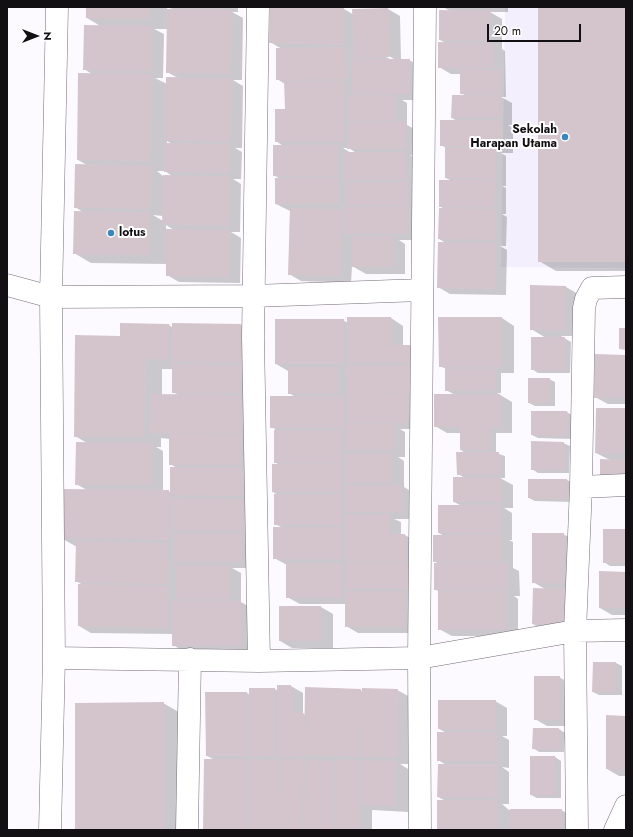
<!DOCTYPE html>
<html>
<head>
<meta charset="utf-8">
<style>
  body { margin:0 }
  #map { position:relative; width:633px; height:837px; overflow:hidden; background:#fdfaff; font-family:Jost,sans-serif }
  canvas { display:block }
  .frame { position:absolute; inset:0; border:8px solid #131014; pointer-events:none }
  .north { position:absolute; left:16px; top:16px; width:40px; height:40px; -webkit-text-stroke:3px #fff; paint-order:stroke; rotate:90deg; font-size:11px; font-weight:700; line-height:16px; text-align:center; color:#131014 }
  .north::after { content:''; display:block; margin:auto; width:14px; height:18px; background:#131014; clip-path:polygon(50% 0,100% 100%,50% 72%,0 100%) }
  .scale { position:absolute; left:487px; top:24px; width:94px; height:18px; box-sizing:border-box; border:2px solid #131014; border-top:0; padding-left:5px; font-size:12px; line-height:14px; white-space:nowrap; color:#131014; -webkit-text-stroke:3px #fff; paint-order:stroke }
</style>
</head>
<body>
<div id="map">
<canvas width="633" height="837"></canvas>
<div class="frame"></div>
<div class="north">N</div>
<div class="scale">20 m</div>
</div>
<script>
const context = document.querySelector('canvas').getContext('2d');
context.lineJoin = 'round';
function fillPath(path, color) { context.fillStyle = color; context.fill(path, 'evenodd'); }
function strokePath(path, color, width, dash) { context.strokeStyle = color; context.lineWidth = width; context.lineCap = dash ? 'butt' : 'round'; context.setLineDash(dash || []); context.stroke(path); }
function label(font, color, halo, rows, align = 'center') {
  context.font = font + ' Jost,sans-serif'; context.lineWidth = 4; context.setLineDash([]); context.textBaseline = 'middle'; context.strokeStyle = halo; context.fillStyle = color; for (const [text, x, y, turn = 0] of rows) {
    context.save(); context.translate(x, y); context.rotate((+turn || 0) * Math.PI / 180); context.textAlign = isNaN(turn) ? turn : align; if (halo) context.strokeText(text, 0, 0); context.fillText(text, 0, 0); context.restore();
  }
}
fillPath(new Path2D(`
  M505 7H626V268L501 267Z`), '#f3effc');
fillPath(new Path2D(`
  M87 7H167V10H174L168 7H238V12H232L243 18 242 80H233L243 86 242 148H235L242 152 241 179H233L241 184 240 232H231L241 238 240 283 179 282 167 275V264L91 263 74 253 83 212 75 207 87 165 78 160 92 74 84 69 102 27 87 18ZM154 29H168L167 72 178 78 167 84 155 78H163L164 34ZM167 141 172 144H167ZM157 171H165L172 176H163ZM153 215 163 216V221ZM166 225 174 230H166Z
  M271 7 344 9 354 15 388 9 400 16 401 60H409L422 67V100H402L407 103V125L416 130V155H410L418 160 419 240H399L405 244V274H366L352 266 351 283 301 281 289 274 290 211 276 204 280 179 274 175 283 146 276 141 286 110 285 84 277 79 282 49 270 42ZM385 54 396 60H392L384 56ZM343 148H349L356 153H351Z
  M443 7H508V12H490L502 19V49L505 51 506 97H501L512 103V125H508L513 128V153H501L506 156V186H502L506 188V214H502L507 217 506 246H500L507 250 506 295 450 294 438 287 446 243 439 239 444 209 440 206 452 181 446 178V148L441 145 457 121 452 118 466 96 461 93V74H451L439 67 446 43 440 40 450 11Z
  M539 7H626V271H556L539 261Z
  M531 286 566 287 578 294V336H561L571 342 570 373H538L532 369 546 338 531 329Z
  M391 318 403 326V346H410L422 353 420 429H400L405 432V457H398L404 461V487L414 493 413 519H394L401 522V535H405L417 542 416 633H358L346 626V604H300L287 597V565L274 558 283 528 275 524 278 495 273 492 279 465 275 462V429L271 427 294 396 289 393 288 371 276 364 343 320 348 323Z
  M502 318 514 326V373H501V393H497L512 402V433H496V453L505 456V478H500L513 485V508H504L512 513V540H509L513 542V568L519 571 520 596H514L518 599V636H452L439 629V592L435 589 439 564 434 561 444 536 439 533 462 506 454 502 465 478 458 474 465 453 461 450V433H447L435 426 455 395 446 390V369L440 366Z
  M169 325 173 328 241 325 253 332 254 568H232L241 573V602L253 609V653L185 652 173 645V634L91 633 79 626 83 585 76 581 77 547 61 538 87 490 76 484 87 443 75 436 121 337ZM162 369H173V392L178 395H162ZM161 438 170 439V464L177 468 171 492 163 491V451L156 447H161Z
  M626 356V404H608L595 397Z
  M549 379 555 382V406H535L529 403Z
  M624 409 626 410V481L610 460 596 453Z
  M567 412 573 416 572 439 538 438 532 435Z
  M563 443 570 446 569 473H538L532 469Z
  M529 480H567L573 483V502L535 501 529 498Z
  M626 530V566H610L604 562Z
  M563 534 576 541 575 590H565L577 597 576 631H545L533 624 545 589 533 582Z
  M626 573V615H612L600 608Z
  M321 607 333 614V648H292L280 641Z
  M594 663H616L622 666V695H599L593 692Z
  M559 677 571 684V726H547L535 719Z
  M291 686 303 693V713L305 715 306 688H336L363 691 397 690 410 697 409 764H400L408 769V812L372 810V830H204L215 760 207 756 206 693H247L250 695 275 689 278 691Z
  M495 701 507 708V736H502L509 740V768L502 767 509 772V804H502L509 810H561L574 817V830H438L446 801 438 797 446 765 438 760 447 733 439 729Z
  M163 703 184 715V830H76Z
  M626 717V776H619L607 769Z
  M559 729 565 733 564 752H539L533 748Z
  M531 757H555L561 761V798H537L531 795Z`), '#0003');
fillPath(new Path2D(`
  M86 7H150V19L86 18Z
  M270 7 344 8 343 45 269 43Z
  M538 7H626V262H538Z
  M388 8 389 57 354 58 352 9Z
  M167 9 231 10 230 74 166 73Z
  M439 10 490 11V41L439 40Z
  M84 25 152 26 151 71 83 70Z
  M438 42 493 43V68H438Z
  M344 47 345 79 276 80V48Z
  M352 59H410V94H352Z
  M460 69 500 70V94H460Z
  M78 73 151 74 150 161 77 160Z
  M166 77 231 78 230 142 165 140Z
  M284 81H343V142H275V109H285Z
  M348 95H395V121H348Z
  M452 95H500V118H451Z
  M440 120H501V146H440Z
  M405 122V149H347V123Z
  M164 143 230 144 229 173 164 172Z
  M273 145H338V176H273Z
  M445 147 495 148V179L445 178Z
  M343 152H406V180H343Z
  M75 164 151 166 150 209 74 208Z
  M163 175 229 176 228 226 162 224Z
  M338 177 339 203 275 204V178Z
  M439 180H495L494 207H439Z
  M345 182H407V205H345Z
  M407 206V234H343V207Z
  M290 208 342 210 339 276 288 275Z
  M439 208 495 209V240L438 239Z
  M74 211 149 212V255L73 254Z
  M166 229 229 230 228 277 166 276Z
  M352 236H393V267H352Z
  M438 242H495V289L437 288Z
  M530 285 566 286V330H530Z
  M347 317H391V345H410V363H347Z
  M438 317H502V367H439Z
  M275 319H344V364H275Z
  M120 323 169 324 168 359H145L144 437H74L75 335 120 336Z
  M172 323 241 324V363L172 362Z
  M619 328H626V350L619 349Z
  M531 337H565L564 370H531Z
  M595 354 626 355V398H594Z
  M172 364 241 365 240 393H172Z
  M346 365H410V393H351L408 394V423H347Z
  M288 367H338V394H288Z
  M445 369H495V390L445 391Z
  M528 378H550L549 403H528Z
  M151 394 241 395V434L150 433Z
  M434 394H500V427H490V450H460V427H434Z
  M270 396H343V428H270Z
  M596 408H625L624 454 595 453Z
  M531 411H567L566 436 531 435Z
  M346 424H393V450H346Z
  M274 430H342V463H274Z
  M169 434 241 435 240 465H169Z
  M531 441 564 442 563 470H531Z
  M76 442 151 443V485H75Z
  M456 452H499V475H457Z
  M345 453H392V483H345Z
  M600 459 626 460V478H600Z
  M272 464H342V492H272Z
  M170 467H241V496L170 495Z
  M453 477H501V502H453Z
  M528 479H567V499L528 498Z
  M345 485H402L401 512H345Z
  M60 489 169 490V540L60 538Z
  M274 494H341V525H274Z
  M172 498 243 499V531H172Z
  M438 505H500V533H438Z
  M345 514H389V534H405V562L345 561Z
  M273 527H341V559H273Z
  M603 529H626V563H603Z
  M173 533H242V562H173Z
  M532 533H564L563 584 532 583Z
  M501 534V562H433V535Z
  M76 541 168 543 167 584 75 582Z
  M346 562 407 563V589H346Z
  M286 563H341V598H286Z
  M434 563H508V590H434Z
  M175 565H229V599H175Z
  M599 571 626 572V608H599Z
  M78 584 168 586 167 628 78 626Z
  M533 588 565 589 564 624H532Z
  M345 591H404V627H345Z
  M438 591H506V629L438 630Z
  M172 601H241V646H172Z
  M279 606H321V641H279Z
  M593 662H616V692H592Z
  M534 676H560L559 720H534Z
  M277 685H291V712H303V757H277Z
  M305 687 361 689 360 757 304 755Z
  M249 688H275V756L249 757Z
  M362 688 398 689 397 757H361Z
  M205 692H247L248 756H206Z
  M438 700H496V730L438 729Z
  M164 702V830H75V703Z
  M606 715 626 716V770L606 769Z
  M533 728H559V750L532 749Z
  M437 732H497V761H437Z
  M530 756H555V795H530Z
  M204 759H247V830H203Z
  M249 759 277 760V830H249Z
  M279 759H303L302 830H278Z
  M335 759 360 760V830H335Z
  M305 760 334 761V830H304Z
  M361 760 396 761V806L361 805Z
  M438 764H497V798L437 797Z
  M437 800H497V830H437Z
  M510 809H562V830H510Z`), '#d4c5cc');
const minor = new Path2D(`
  M258 7 253 337 259 661
  M7 285 51 297 253 296 422 290
  M581 487 626 485
  M54 658 259 661 419 658 575 631 626 630
  M50 830 54 658 51 297 57 7
  M187 830 190 659
  M420 830 419 658 425 7
  M577 830 575 631 581 487 584 308 586 299 592 288 626 287
  M615 830 626 806`);
strokePath(minor, '#756d78', 23);
strokePath(minor, '#fff', 22);
for (const [x, y, r, color] of [
  [565,137,4,"#3987ba"],
  [111,233,4,"#3987ba"]
]) { const dot = new Path2D(); dot.arc(x, y, r, 0, 2 * Math.PI); context.fillStyle = color; context.fill(dot); strokePath(dot, '#fff', 1.5); }
label('bold 12px', '#131014', '#fff', [
  ["Sekolah",557,130],
  ["Harapan Utama",557,144],
  ["lotus",119,233,"left"]
], 'right');
</script>
</body>
</html>
